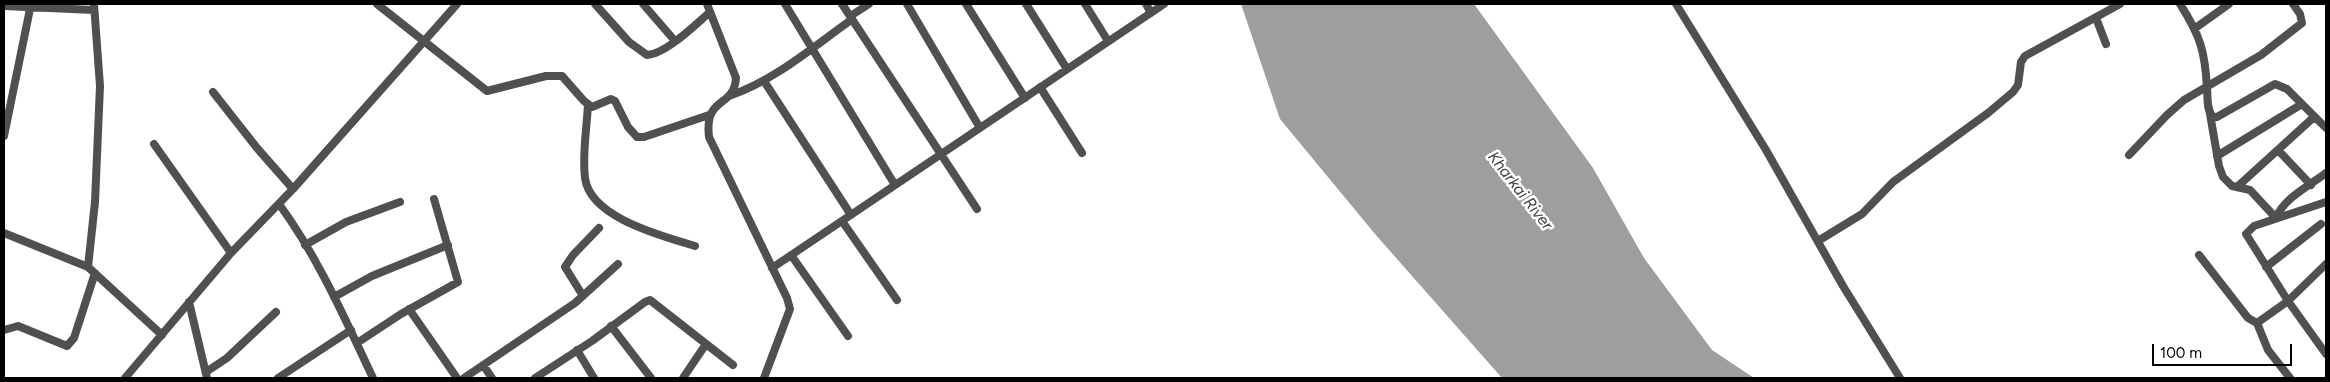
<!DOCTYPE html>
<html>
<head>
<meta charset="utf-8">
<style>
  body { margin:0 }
  #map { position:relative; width:2330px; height:382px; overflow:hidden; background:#fff; font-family:Figtree,sans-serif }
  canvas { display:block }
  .frame { position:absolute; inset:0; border:5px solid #000; pointer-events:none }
  .scale { position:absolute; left:2152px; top:344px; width:140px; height:22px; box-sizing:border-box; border:2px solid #000; border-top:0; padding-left:6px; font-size:15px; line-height:18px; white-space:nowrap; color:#000; -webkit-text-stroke:4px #fff; paint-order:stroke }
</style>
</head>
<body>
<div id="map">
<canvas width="2330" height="382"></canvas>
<div class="frame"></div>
<div class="scale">100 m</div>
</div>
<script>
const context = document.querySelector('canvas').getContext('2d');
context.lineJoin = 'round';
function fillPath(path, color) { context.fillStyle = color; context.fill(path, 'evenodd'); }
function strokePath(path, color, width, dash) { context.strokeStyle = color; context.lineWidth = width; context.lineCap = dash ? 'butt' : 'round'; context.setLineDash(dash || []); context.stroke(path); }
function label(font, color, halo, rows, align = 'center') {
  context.font = font + ' Figtree,sans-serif'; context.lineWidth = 5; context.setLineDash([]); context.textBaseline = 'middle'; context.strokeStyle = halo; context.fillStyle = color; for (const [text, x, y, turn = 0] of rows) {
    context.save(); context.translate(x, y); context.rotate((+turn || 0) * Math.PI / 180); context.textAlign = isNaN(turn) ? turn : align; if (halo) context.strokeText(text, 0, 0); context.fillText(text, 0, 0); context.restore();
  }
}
fillPath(new Path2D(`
  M1241 4H1474L1593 168 1644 258 1712 350 1754 378H1502L1375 234 1280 119Z`), '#9e9e9e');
strokePath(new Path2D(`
  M377 4 487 91 546 76H562L584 101 592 107 611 99 615 101 628 127 637 137H644L709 115
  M595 4 629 42 647 55C666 54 696 24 710 12
  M643 4 675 41
  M707 4 736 78C734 109 704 95 709 137L787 298 790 309 764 378
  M785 4 895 185
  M842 4 977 209
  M907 4 980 128
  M966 4 1025 98
  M1026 4 1067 69
  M1085 4 1108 41
  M1146 4 1151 13
  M1676 4 1766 150 1843 286 1900 378
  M2180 4C2200 35 2205 51 2207 88 2208 97 2206 110 2213 117H2217L2275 84 2287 89 2326 128
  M4 6 94 10
  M2096 18 2106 44
  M2194 29 2229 4
  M764 81 851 215
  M1040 87 1082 153
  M213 92 257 148 293 189
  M729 96C774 81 813 47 851 20L852 15 869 4
  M588 104C587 127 582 154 585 178 590 218 663 236 695 246
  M2210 114 2219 166 2223 177 2232 186 2250 190 2276 218C2284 198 2309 186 2326 173
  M4 136 30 9
  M154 144 231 253
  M2278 150 2311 185
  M2129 155 2167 115 2184 100 2261 55 2302 23 2300 14 2293 4
  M2217 156 2302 104
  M2237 187 2314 117
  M2326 202 2254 226 2246 234 2288 301 2326 354
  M279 204C318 257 345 319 373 378
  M842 221 897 300
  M4 233 88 267 162 335
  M1818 241 1862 214 1893 182 1988 113 2013 92 2018 85 2021 62 2025 56 2120 4
  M305 245 346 222 400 202
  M791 255 848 336
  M2199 255 2248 318 2257 323 2288 301 2326 264
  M88 267 95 202 100 86 94 4
  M2266 267 2321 224
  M772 268 1164 4
  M583 296 565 267 573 255 599 228
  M334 297 372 276 448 245
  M189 302 207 378
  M409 309 457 378
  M2257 323 2268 350 2290 378
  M611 326 651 378
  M4 330 18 326 67 346 74 338 95 273
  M357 343 401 314 458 282 434 199
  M577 350 594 378
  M483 365 492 378
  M206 372 227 358 276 312
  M125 378 231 253 293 189 457 4
  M278 378 351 330
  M464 378 575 303 618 264
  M535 378 592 341 645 302 650 300 733 365
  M683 378 706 344`), '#505050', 8);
label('italic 16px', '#3f3f3f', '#fff', [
  ["Kharkai River",1520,191,52]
]);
</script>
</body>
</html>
